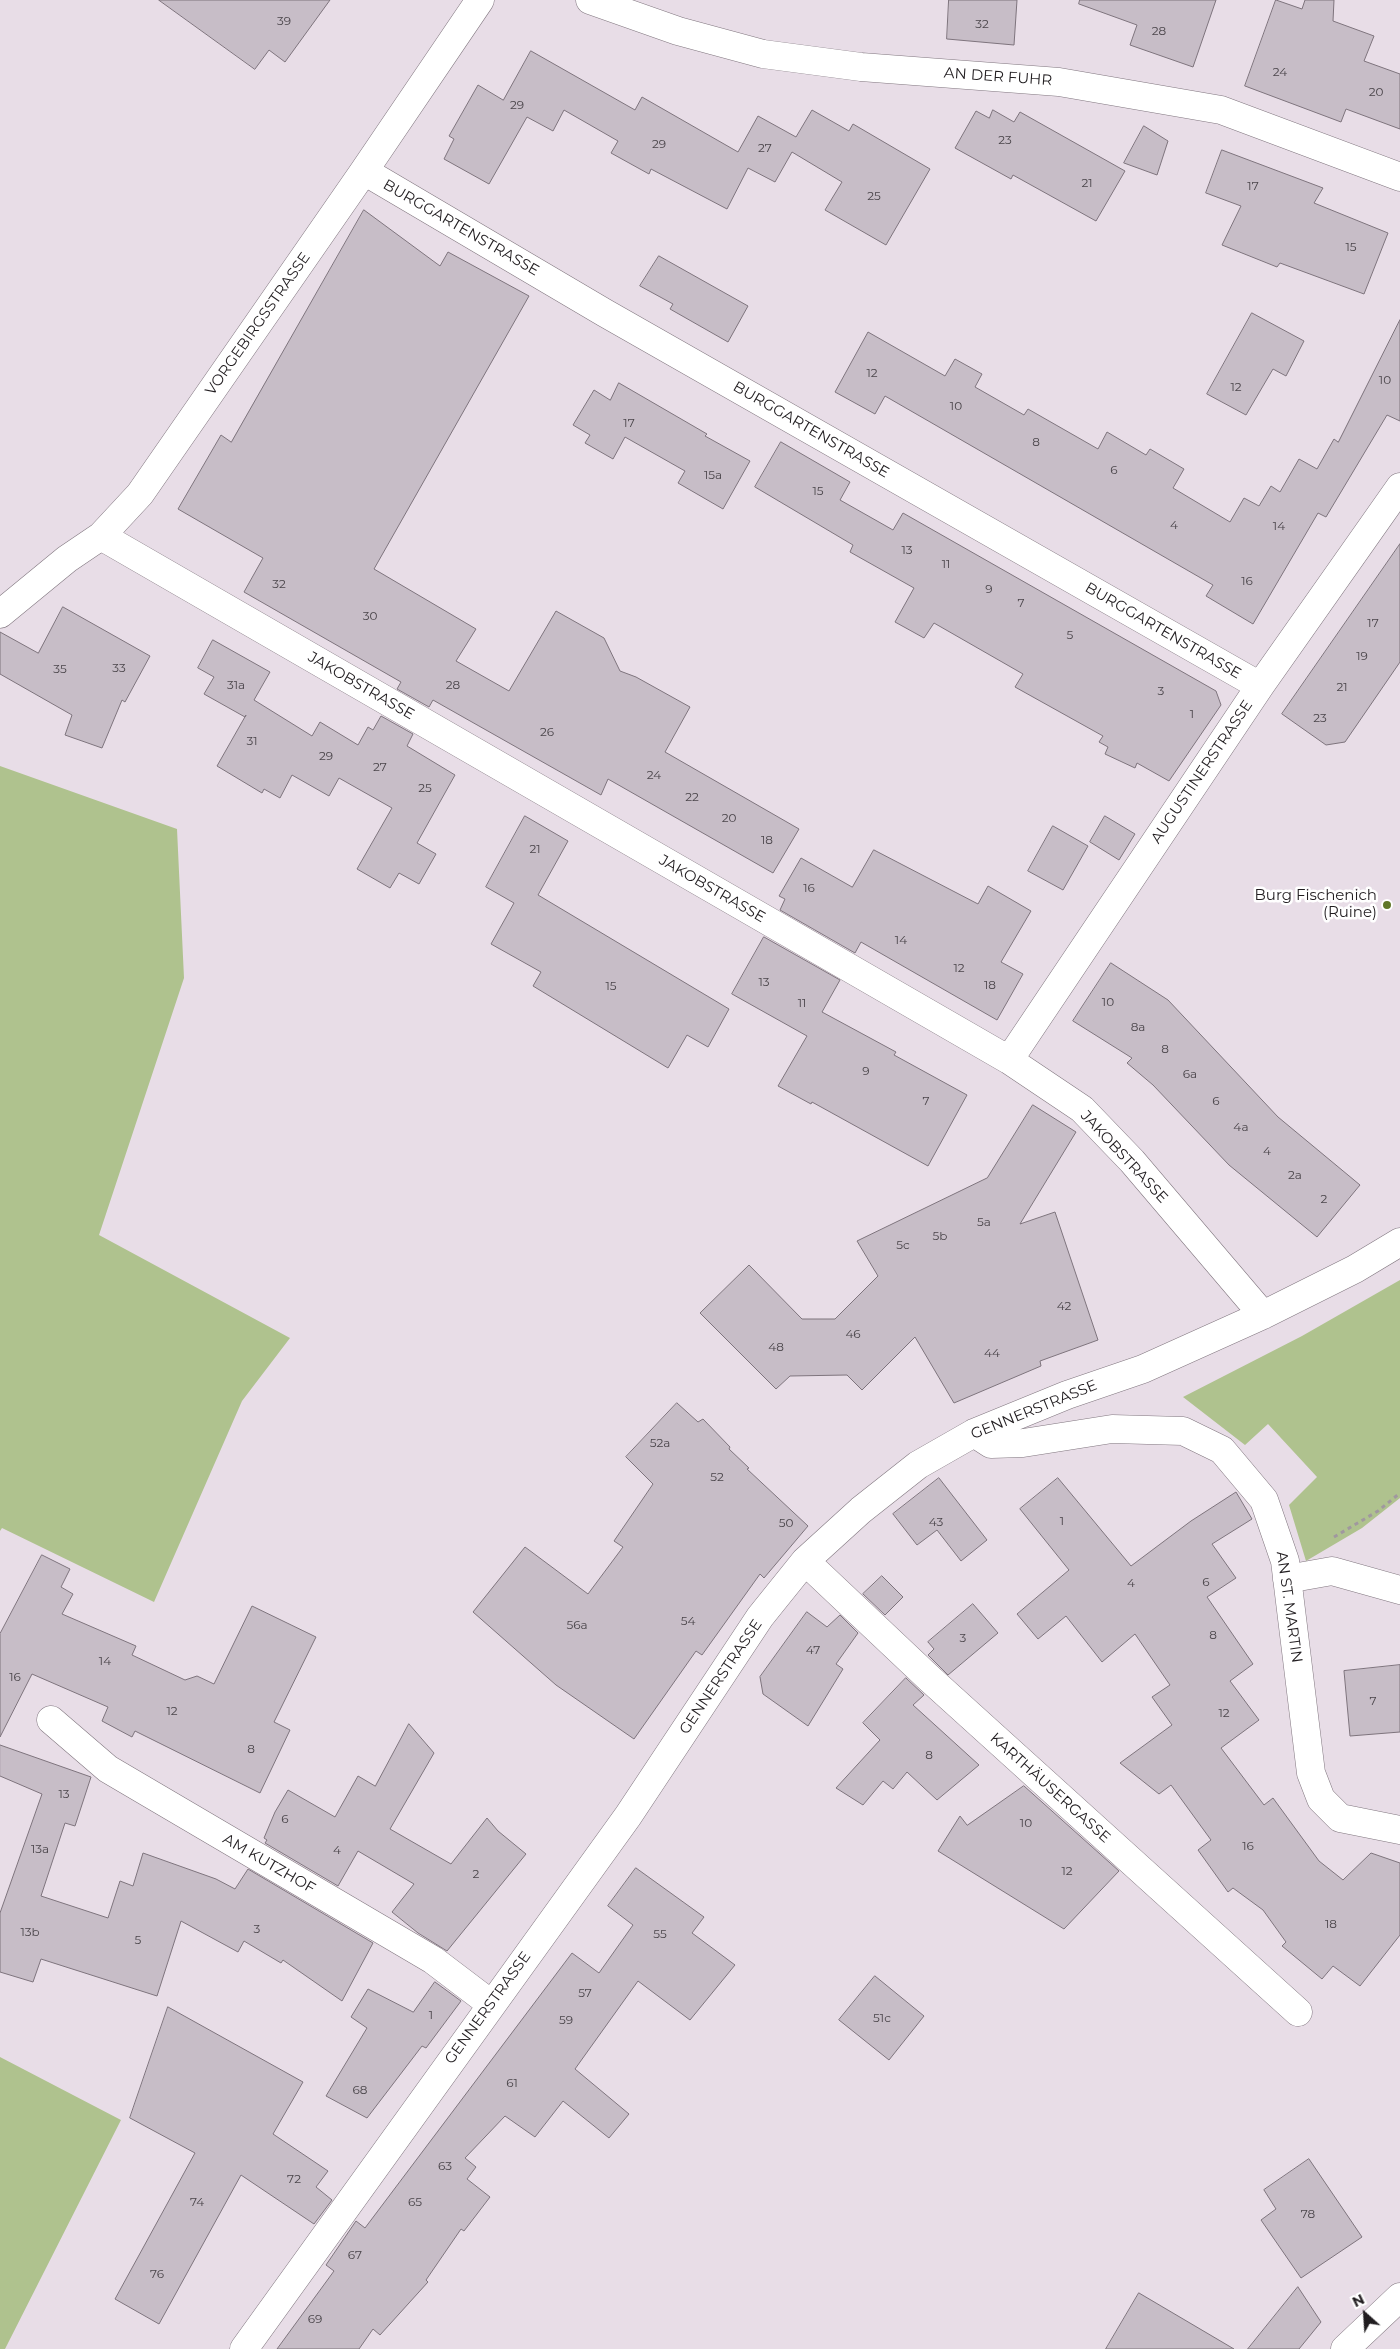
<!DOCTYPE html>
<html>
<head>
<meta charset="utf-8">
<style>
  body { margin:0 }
  #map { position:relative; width:1400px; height:2349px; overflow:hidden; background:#e8dde7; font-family:Montserrat,sans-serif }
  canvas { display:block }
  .north { position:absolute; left:1340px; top:2289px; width:50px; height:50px; -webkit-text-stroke:4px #fff; paint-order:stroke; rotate:334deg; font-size:14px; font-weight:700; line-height:20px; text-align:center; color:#211d20 }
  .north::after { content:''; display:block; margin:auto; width:18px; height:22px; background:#211d20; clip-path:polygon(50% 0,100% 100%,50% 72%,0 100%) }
</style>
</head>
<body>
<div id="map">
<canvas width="1400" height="2349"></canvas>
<div class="north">N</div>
</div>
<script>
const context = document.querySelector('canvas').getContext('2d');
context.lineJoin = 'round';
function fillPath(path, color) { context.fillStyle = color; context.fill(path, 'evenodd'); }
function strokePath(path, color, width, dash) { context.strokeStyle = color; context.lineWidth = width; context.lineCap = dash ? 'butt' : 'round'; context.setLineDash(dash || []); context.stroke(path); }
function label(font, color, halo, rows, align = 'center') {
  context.font = font + ' Montserrat,sans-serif'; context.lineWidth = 5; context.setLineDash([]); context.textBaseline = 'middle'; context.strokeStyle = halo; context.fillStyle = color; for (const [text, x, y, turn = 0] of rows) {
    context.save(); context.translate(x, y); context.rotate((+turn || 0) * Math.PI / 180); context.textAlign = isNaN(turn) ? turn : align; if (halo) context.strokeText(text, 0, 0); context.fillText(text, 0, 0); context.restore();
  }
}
fillPath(new Path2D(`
  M0 766 177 829 184 978 99 1235 290 1338 242 1401 154 1602 2 1528 0 1531Z
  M1400 1280V1498L1362 1528 1306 1561 1289 1505 1317 1477 1268 1424 1245 1445 1183 1397 1302 1336Z
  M0 2057 121 2120 5 2349H0Z`), '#afc28e');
const building = new Path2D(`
  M159 0H330L285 62 269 50 255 69Z
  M949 0H1017L1014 45 947 39Z
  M1080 0H1216L1193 67 1130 45 1137 25 1079 4Z
  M1276 0 1302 9 1305 0H1334L1333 21 1374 36 1364 61 1400 74V129L1346 109 1341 122 1245 86Z
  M531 51 635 110 642 97 738 152 758 116 796 137 812 110 849 131 853 124 930 169 886 245 825 210 842 182 792 152 775 182 748 168 727 209 651 169 649 174 611 153 618 141 564 110 553 131 527 117 489 184 444 159 454 139 449 136 478 85 503 100Z
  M993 110 1014 122 1020 112 1125 171 1096 221 1013 175 1011 179 955 148 976 111 989 118Z
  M1144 126 1168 141 1157 175 1124 163Z
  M1222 150 1323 188 1314 203 1388 233 1364 294 1280 263 1277 267 1222 245 1241 206 1206 193Z
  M364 210 440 266 448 252 529 296 374 569 476 629 456 661 509 691 556 611 604 638 620 671 636 677 690 707 665 752 799 829 773 873 608 779 601 795 433 700 429 707 397 689 401 682 244 592 263 558 178 509 221 435 231 442Z
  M659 256 748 306 728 342 670 309 673 304 640 286Z
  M1252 313 1304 341 1286 376 1273 369 1246 415 1207 394Z
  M1400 320V421L1387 415 1326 517 1318 513 1253 624 1206 596 1213 585 885 396 875 414 835 392 868 332 945 376 955 359 982 374 975 387 1024 415 1028 409 1098 449 1107 432 1146 455 1150 449 1184 469 1173 488 1230 522 1244 498 1259 506 1271 486 1280 492 1299 459 1317 469 1334 439 1338 442Z
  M619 383 707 434 705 436 750 461 723 509 678 483 685 471 625 437 613 459 585 443 590 435 573 425 594 390 610 400Z
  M781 442 850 482 840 500 893 530 903 513 1216 691 1221 705 1169 781 1137 763 1135 768 1105 754 1108 747 1099 742 1103 736 1015 687 1023 674 934 623 924 638 895 622 914 588 850 552 853 545 755 487Z
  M1400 544V662L1345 742 1326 745 1282 714Z
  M63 607 150 656 125 702 122 700 102 748 65 735 72 715 0 674V632L38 653Z
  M213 640 270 672 254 700 312 736 320 722 358 745 368 727 373 730 381 716 413 734 407 746 455 775 417 843 436 854 419 884 399 873 390 888 357 869 392 808 339 778 329 796 292 775 280 798 264 789 262 793 217 766 246 715 245 717 204 694 214 677 198 668Z
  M525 816 568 841 538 895 729 1009 708 1047 687 1035 668 1068 533 986 541 972 491 944 514 903 486 887Z
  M1105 816 1135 834 1119 860 1090 842Z
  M1053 826 1088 846 1063 890 1028 871Z
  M874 850 978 904 988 886 1031 911 1001 962 1023 974 997 1020 861 942 855 953 780 910 785 899 779 896 801 858 852 887Z
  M764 937 840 980 822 1012 896 1052 894 1055 967 1095 928 1166 812 1102 811 1104 778 1086 807 1036 732 994Z
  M1111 963 1168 1000 1278 1117 1360 1185 1317 1237 1229 1165 1153 1085 1127 1063 1132 1058 1073 1021Z
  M1033 1105 1076 1132 1020 1224 1055 1212 1098 1340 1040 1361 1041 1366 954 1403 915 1337 862 1390 847 1375 790 1376 776 1389 700 1313 749 1265 802 1319H835L878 1276 857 1241 987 1178Z
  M677 1403 698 1422 703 1419 730 1447 729 1449 749 1468 747 1469 808 1526 764 1578 760 1574 702 1655 696 1651 634 1739 556 1685 473 1612 525 1547 588 1594 623 1547 614 1541 653 1484 626 1457Z
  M939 1478 987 1540 961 1561 937 1530 917 1545 893 1514Z
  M1058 1478 1131 1566 1191 1521 1236 1492 1252 1519 1212 1544 1236 1578 1207 1597 1253 1664 1230 1681 1259 1720 1221 1748 1264 1805 1273 1798 1319 1861 1343 1880 1371 1853 1400 1863V1935L1360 1986 1333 1966 1322 1979 1282 1946 1286 1942 1263 1910 1233 1888 1228 1892 1198 1850 1211 1840 1171 1785 1159 1794 1120 1763 1172 1725 1152 1697 1170 1685 1135 1634 1102 1662 1066 1616 1038 1639 1017 1614 1069 1570 1020 1509Z
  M42 1555 70 1569 61 1587 73 1594 62 1614 136 1646 132 1655 185 1680 197 1676 214 1684 252 1606 316 1637 274 1722 290 1730 260 1793 135 1731 132 1737 102 1721 108 1707 32 1674 0 1737V1634Z
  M882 1576 903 1597 885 1615 863 1594Z
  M973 1604 998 1633 948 1675 928 1655 934 1649 928 1642Z
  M807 1612 827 1627 840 1615 858 1633 836 1664 843 1669 808 1726 763 1694 760 1677Z
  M1400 1665V1732L1350 1736 1344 1671Z
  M906 1678 924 1695 913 1705 979 1765 937 1800 907 1772 893 1789 883 1781 863 1805 836 1788 880 1740 863 1723Z
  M409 1724 434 1753 390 1829 451 1864 487 1818 498 1831 526 1854 447 1951 418 1933 392 1912 414 1884 358 1851 338 1886 265 1843 267 1840 264 1838 275 1812 288 1790 335 1817 358 1776 375 1786Z
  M0 1745 91 1777 75 1826 65 1823 41 1896 108 1918 120 1881 133 1886 143 1853 216 1879 235 1889 248 1869 373 1943 342 2001 283 1960 281 1963 244 1941 238 1952 181 1921 157 1996 41 1959 33 1982 0 1972V1913L42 1794 0 1776Z
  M1024 1786 1119 1871 1064 1929 938 1851 960 1816 967 1825Z
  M636 1868 704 1917 692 1933 735 1965 690 2020 638 1981 575 2069 629 2114 609 2138 563 2101 535 2137 505 2116 465 2158 476 2167 467 2179 490 2197 464 2231 461 2229 426 2280 428 2282 380 2335 373 2329 359 2349H277L334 2271 326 2265 356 2221 365 2228 572 1953 599 1973 633 1925 608 1906Z
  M875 1976 924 2016 889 2060 839 2020Z
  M435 1982 461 2001 426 2048 422 2046 367 2118 326 2096 367 2028 351 2017 368 1989 413 2012Z
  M168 2007 303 2082 273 2134 328 2171 316 2187 332 2200 314 2224 241 2175 159 2324 115 2299 195 2153 130 2118Z
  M1309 2159 1362 2237 1301 2278 1261 2220 1276 2209 1264 2190Z
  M1298 2287 1321 2322 1299 2349H1248Z
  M1139 2293 1234 2349H1106Z`);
fillPath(building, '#c7bdc7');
strokePath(building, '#7e747d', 1);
const minor = new Path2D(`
  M590 0 678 31 763 54 861 67 1059 82 1221 110 1400 177
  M364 171 605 313 1260 686
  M101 536 1009 1060 1082 1109 1132 1161 1263 1315
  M0 614 67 559 101 536 140 494 364 171 480 0
  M1009 1060 1260 686 1400 487
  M974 1433 991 1444 1023 1443 1112 1429 1183 1431 1222 1450 1264 1500 1285 1561 1311 1773 1321 1799 1340 1818 1400 1830
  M805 1561 930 1679 1298 2012
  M1287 1579 1332 1571 1400 1590
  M51 1720 108 1769 433 1960 491 2004
  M244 2349 628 1816 760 1617 805 1561 861 1510 918 1465 974 1433 1067 1395 1143 1369 1263 1315 1355 1269 1400 1242
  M1345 2349 1400 2297`);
strokePath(minor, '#80767f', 29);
strokePath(new Path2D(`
  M1334 1537 1378 1511 1400 1493`), '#a0989f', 3, [4, 4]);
strokePath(minor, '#fff', 28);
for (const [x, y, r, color] of [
  [1387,905,5,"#5f7627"]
]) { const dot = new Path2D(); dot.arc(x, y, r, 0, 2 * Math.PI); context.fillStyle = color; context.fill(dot); strokePath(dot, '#fff', 2); }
label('12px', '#4a454a', null, [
  ["39",284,21],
  ["32",982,24],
  ["28",1159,31],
  ["24",1280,72],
  ["20",1376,92],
  ["29",517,105],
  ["23",1005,140],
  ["29",659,144],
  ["27",765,148],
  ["21",1087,183],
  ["17",1253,186],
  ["25",874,196],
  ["15",1351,247],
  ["12",872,373],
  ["10",1385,380],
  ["12",1236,387],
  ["10",956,406],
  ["17",629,423],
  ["8",1036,442],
  ["6",1114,470],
  ["15a",713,475],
  ["15",818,491],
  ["4",1174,525],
  ["14",1279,526],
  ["13",907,550],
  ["11",946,564],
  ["16",1247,581],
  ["32",279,584],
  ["9",989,589],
  ["7",1021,603],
  ["30",370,616],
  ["17",1373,623],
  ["5",1070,635],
  ["19",1362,656],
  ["33",119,668],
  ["35",60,669],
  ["31a",236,685],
  ["28",453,685],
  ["21",1342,687],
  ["3",1161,691],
  ["1",1192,714],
  ["23",1320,718],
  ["26",547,732],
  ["31",252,741],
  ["29",326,756],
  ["27",380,767],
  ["24",654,775],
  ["25",425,788],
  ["22",692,797],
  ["20",729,818],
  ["18",767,840],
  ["21",535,849],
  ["16",809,888],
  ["14",901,940],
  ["12",959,968],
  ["13",764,982],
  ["18",990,985],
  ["15",611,986],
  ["10",1108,1002],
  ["11",802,1003],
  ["8a",1138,1027],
  ["8",1165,1049],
  ["9",866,1071],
  ["6a",1190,1074],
  ["7",926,1101],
  ["6",1216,1101],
  ["4a",1241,1127],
  ["4",1267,1151],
  ["2a",1295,1175],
  ["2",1324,1199],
  ["5a",984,1222],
  ["5b",940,1236],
  ["5c",903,1245],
  ["42",1064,1306],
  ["46",853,1334],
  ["48",776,1347],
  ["44",992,1353],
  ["52a",660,1443],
  ["52",717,1477],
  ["1",1062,1521],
  ["43",936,1522],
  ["50",786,1523],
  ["6",1206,1582],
  ["4",1131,1583],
  ["54",688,1621],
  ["56a",577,1625],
  ["8",1213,1635],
  ["3",963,1638],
  ["47",813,1650],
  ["14",105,1661],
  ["16",15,1677],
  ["7",1373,1701],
  ["12",172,1711],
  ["12",1224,1713],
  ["8",251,1749],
  ["8",929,1755],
  ["13",64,1794],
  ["6",285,1819],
  ["10",1026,1823],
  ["16",1248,1846],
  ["13a",40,1849],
  ["4",337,1850],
  ["12",1067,1871],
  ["2",476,1874],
  ["18",1331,1924],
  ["3",257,1929],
  ["13b",30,1932],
  ["55",660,1934],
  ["5",138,1940],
  ["57",585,1993],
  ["1",431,2015],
  ["51c",882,2018],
  ["59",566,2020],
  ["61",512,2083],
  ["68",360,2090],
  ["63",445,2166],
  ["72",294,2179],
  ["74",197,2202],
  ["65",415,2202],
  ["78",1308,2214],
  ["67",355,2255],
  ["76",157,2274],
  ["69",315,2319]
]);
label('15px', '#211d20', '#fff', [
  ["AN DER FUHR",998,77,4],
  ["BURGGARTENSTRASSE",461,228,30],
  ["VORGEBIRGSSTRASSE",258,324,-55],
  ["BURGGARTENSTRASSE",811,430,30],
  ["BURGGARTENSTRASSE",1163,631,30],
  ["JAKOBSTRASSE",361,686,30],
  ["AUGUSTINERSTRASSE",1202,772,-56],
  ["JAKOBSTRASSE",712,889,30],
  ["JAKOBSTRASSE",1124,1157,47],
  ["GENNERSTRASSE",1034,1410,-22],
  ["AN ST. MARTIN",1289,1607,82],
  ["GENNERSTRASSE",721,1677,-56],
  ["KARTHÄUSERGASSE",1050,1788,42],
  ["AM KUTZHOF",269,1864,30],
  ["GENNERSTRASSE",488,2008,-54]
]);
label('15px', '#211d20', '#fff', [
  ["Burg Fischenich",1377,896],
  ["(Ruine)",1377,913]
], 'right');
</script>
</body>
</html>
